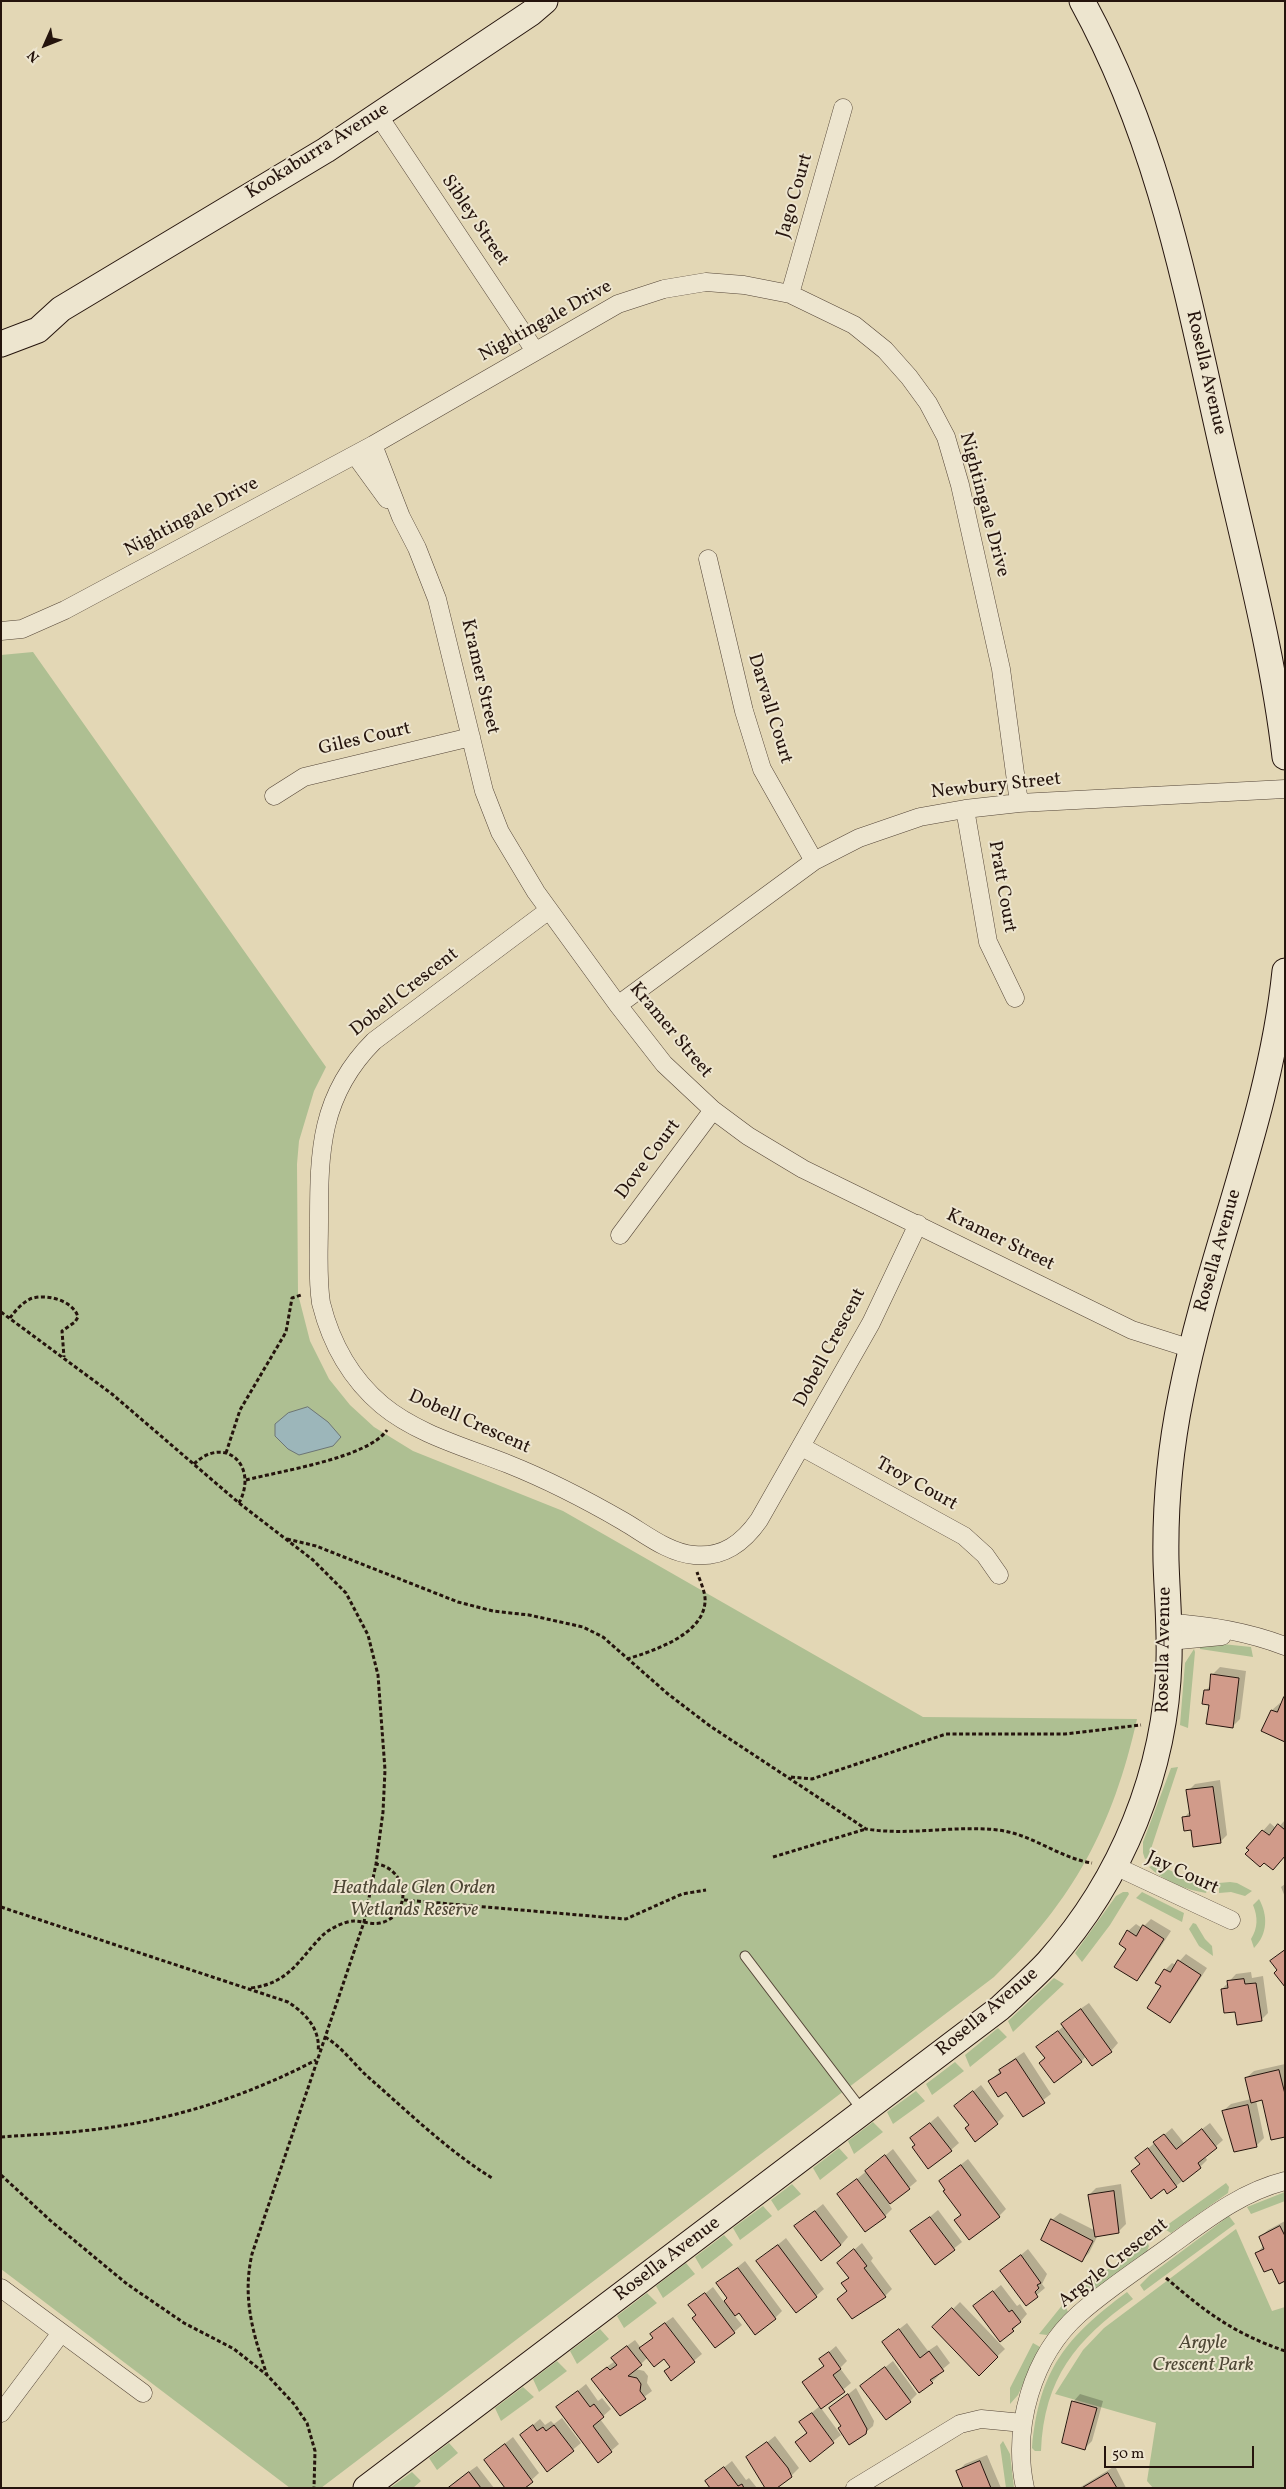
<!DOCTYPE html>
<html>
<head>
<meta charset="utf-8">
<style>
  body { margin:0 }
  #map { position:relative; width:1286px; height:2489px; overflow:hidden; background:#e3d7b5; font-family:Vollkorn,serif }
  canvas { display:block }
  .frame { position:absolute; inset:0; border:2px solid #25140d; pointer-events:none }
  .north { position:absolute; left:20px; top:20px; width:50px; height:50px; -webkit-text-stroke:4px #ede5cf; paint-order:stroke; rotate:226deg; font-size:14px; font-weight:700; line-height:20px; text-align:center; color:#25140d }
  .north::after { content:''; display:block; margin:auto; width:18px; height:22px; background:#25140d; clip-path:polygon(50% 0,100% 100%,50% 72%,0 100%) }
  .scale { position:absolute; left:1104px; top:2446px; width:150px; height:22px; box-sizing:border-box; border:2px solid #25140d; border-top:0; padding-left:6px; font-size:15px; line-height:18px; white-space:nowrap; color:#25140d; -webkit-text-stroke:4px #ede5cf; paint-order:stroke }
</style>
</head>
<body>
<div id="map">
<canvas width="1286" height="2489"></canvas>
<div class="frame"></div>
<div class="north">N</div>
<div class="scale">50 m</div>
</div>
<script>
const context = document.querySelector('canvas').getContext('2d');
context.lineJoin = 'round';
function fillPath(path, color) { context.fillStyle = color; context.fill(path, 'evenodd'); }
function strokePath(path, color, width, dash) { context.strokeStyle = color; context.lineWidth = width; context.lineCap = dash ? 'butt' : 'round'; context.setLineDash(dash || []); context.stroke(path); }
function label(font, color, halo, rows, align = 'center') {
  context.font = font + ' Vollkorn,serif'; context.lineWidth = 4; context.setLineDash([]); context.textBaseline = 'middle'; context.strokeStyle = halo; context.fillStyle = color; for (const [text, x, y, turn = 0] of rows) {
    context.save(); context.translate(x, y); context.rotate((+turn || 0) * Math.PI / 180); context.textAlign = isNaN(turn) ? turn : align; if (halo) context.strokeText(text, 0, 0); context.fillText(text, 0, 0); context.restore();
  }
}
fillPath(new Path2D(`
  M33 652 326 1067 314 1091 299 1141 297 1164 298 1294 310 1341 329 1379 350 1405 374 1427 413 1451 563 1511 923 1717 1137 1719C1113 1826 1074 1900 994 1977L321 2488H290L1 2269V655Z
  M1213 1643 1251 1647 1253 1657 1200 1649V1645Z
  M1194 1649 1195 1652 1188 1728 1180 1725 1185 1663Z
  M1178 1767 1148 1858 1145 1859 1143 1853V1842L1171 1768Z
  M1156 1864 1196 1882 1209 1885 1206 1893C1187 1890 1163 1881 1149 1867Z
  M1230 1882 1237 1883 1252 1891 1245 1896 1231 1892 1219 1893V1883Z
  M1123 1892H1128L1129 1894 1110 1925 1082 1962 1075 1953 1116 1896Z
  M1142 1892 1184 1913 1182 1922 1136 1898Z
  M1259 1899C1268 1915 1268 1934 1254 1948L1251 1939C1258 1928 1258 1917 1253 1905Z
  M1193 1923 1196 1924 1205 1939 1212 1946 1213 1956 1199 1946 1189 1929Z
  M1054 1978 1064 1984 1013 2032 1008 2021Z
  M998 2028 1007 2037 970 2067 965 2055Z
  M955 2062 964 2071 932 2095 926 2084Z
  M916 2091 925 2101 893 2124 887 2112Z
  M873 2122 883 2132 854 2154 848 2141Z
  M839 2148 848 2158 820 2180 813 2168Z
  M1226 2183 1229 2187 1228 2193 1171 2233 1163 2228Z
  M792 2184 801 2194 778 2211 771 2200Z
  M1285 2192V2201L1251 2214 1247 2207Z
  M763 2206 772 2216 740 2240 733 2228Z
  M1229 2216 1235 2224 1144 2291 1140 2285 1150 2275Z
  M1236 2229 1272 2311 1285 2307V2488H1153L1147 2481 1156 2423 1055 2394 1083 2350 1104 2328Z
  M724 2235 733 2245 702 2269 695 2257Z
  M1147 2242 1149 2246 1147 2251 1089 2294 1081 2288Z
  M686 2263 695 2274 663 2298 656 2286Z
  M1127 2292 1133 2299C1076 2340 1044 2378 1041 2451H1035L1032 2448C1039 2370 1066 2337 1127 2292Z
  M647 2293 657 2303 624 2328 617 2316Z
  M1064 2303 1068 2312 1047 2335 1039 2334Z
  M600 2329 609 2339 577 2364 570 2351Z
  M1033 2343 1040 2347 1018 2395 1010 2404V2388Z
  M557 2361 567 2371 539 2392 533 2379Z
  M523 2387 534 2397 501 2421 495 2408Z
  M1003 2441 1010 2454 1014 2488H1006L1000 2445Z
  M449 2443 458 2453 437 2470 429 2458Z
  M412 2472 421 2481 413 2488H390Z`), '#aebf92');
const water = new Path2D(`
  M308 1407 328 1422 341 1437 333 1446 299 1455 288 1449 275 1436V1424L288 1413Z`);
fillPath(water, '#9cb6ba');
strokePath(water, '#6c7575', 1);
fillPath(new Path2D(`
  M1220 1667 1246 1671 1240 1719 1233 1726 1210 1704 1206 1690 1211 1685 1212 1675Z
  M1280 1703 1282 1704 1285 1741 1263 1730 1272 1710Z
  M1220 1780 1227 1835 1220 1842 1192 1829 1184 1818 1190 1811 1188 1791 1195 1784Z
  M1285 1820V1856L1248 1848 1270 1823 1277 1829Z
  M1285 1884V1897L1281 1887Z
  M1151 1919 1171 1931 1144 1972 1137 1980 1128 1948V1931L1136 1924 1142 1928Z
  M1186 1954 1207 1968 1177 2014 1170 2021 1163 1986 1165 1970 1172 1963 1176 1965Z
  M1251 1972 1252 1978 1263 1976 1268 2013 1261 2020 1236 2010 1222 1989 1236 1974Z
  M1089 2003 1118 2043 1111 2051 1086 2056 1081 2062 1046 2058 1038 2047 1064 2026 1063 2024 1070 2016Z
  M1024 2052 1051 2094 1023 2115 1006 2090 990 2081 1008 2063Z
  M1285 2064V2136L1263 2098 1256 2100 1264 2138 1257 2145 1223 2111 1231 2104 1251 2099 1246 2078 1254 2071Z
  M981 2085 1004 2116 997 2123 970 2125 955 2106Z
  M938 2116 959 2143 951 2150 917 2145 912 2138Z
  M1210 2123 1223 2140 1205 2156 1207 2160 1200 2167 1176 2186 1165 2187 1133 2171 1141 2163 1137 2158 1172 2128 1184 2143Z
  M893 2149 917 2181 889 2204 892 2209 885 2216 839 2194Z
  M968 2159 1006 2209 999 2216 956 2220 962 2214 940 2181Z
  M1121 2184 1126 2224 1118 2232 1098 2235 1089 2253 1082 2260 1052 2220 1060 2213 1096 2231 1089 2195 1096 2188Z
  M823 2204 848 2237 841 2245 796 2226Z
  M938 2210 962 2242 936 2263 912 2232Z
  M1285 2221V2280L1257 2253 1264 2245 1260 2237 1268 2230Z
  M786 2238 824 2289 816 2296 758 2261Z
  M862 2243 873 2258 871 2261 892 2289 885 2296 838 2299 848 2290 843 2283 849 2277 839 2263Z
  M1028 2249 1047 2274 1042 2284 1045 2288 1026 2304 1002 2271Z
  M745 2261 782 2311 775 2318 739 2311 734 2315 742 2325 734 2332 697 2315 690 2306 713 2287 724 2302 728 2298 718 2283Z
  M1001 2285 1017 2306 1020 2304 1027 2314 1013 2330 975 2306Z
  M960 2302 1005 2349 979 2374 934 2328Z
  M673 2317 702 2354 672 2379 671 2366 665 2358 648 2357 636 2369 644 2371 648 2376 647 2383 652 2391 620 2415 600 2372 615 2361 613 2358 620 2351 635 2340 641 2348 654 2337 659 2327Z
  M907 2323 928 2351 937 2345 950 2363 938 2373 939 2375 932 2382 883 2342Z
  M836 2346 847 2361 840 2368 851 2383 821 2408 841 2435 810 2460 796 2442 807 2432 800 2422 820 2406 803 2382 825 2365 821 2359Z
  M893 2361 917 2394 910 2401 862 2386Z
  M586 2384 598 2401 602 2398 611 2409 600 2419 619 2444 598 2462 558 2407Z
  M856 2388 874 2421 873 2426 865 2433 842 2425 831 2408Z
  M1080 2394 1103 2401 1092 2441 1085 2448 1073 2402Z
  M562 2418 581 2443 548 2470 521 2435 540 2419 545 2425 551 2421 554 2424Z
  M775 2436 799 2468 791 2476 748 2458Z
  M513 2437 539 2473 523 2488 485 2460Z
  M987 2455 1001 2488H965L958 2471 965 2464Z
  M732 2461 746 2480 749 2478 757 2488H711L707 2481Z
  M477 2466 494 2488H450L456 2481Z
  M1115 2466 1126 2488H1079Z`), '#0003');
const building = new Path2D(`
  M1211 1674 1239 1678 1233 1728 1206 1724 1209 1705 1202 1704 1204 1690H1209Z
  M1284 1697 1285 1698V1742L1261 1731 1271 1710 1277 1712Z
  M1213 1787 1221 1843 1193 1847 1191 1830 1184 1831 1182 1817 1190 1816 1186 1790Z
  M1278 1824 1285 1830V1856L1273 1870 1264 1863 1260 1867 1245 1854 1249 1850 1246 1848 1262 1830 1269 1835Z
  M1143 1925 1164 1939 1137 1981 1114 1967 1126 1949 1119 1944 1127 1930 1136 1936Z
  M1285 1950V1987L1274 1973 1277 1970 1270 1961Z
  M1178 1960 1201 1975 1170 2023 1147 2008 1161 1986 1155 1983 1164 1969 1170 1972Z
  M1244 1979 1245 1984 1256 1983 1262 2021 1237 2025 1235 2012 1224 2013 1221 1989 1228 1988 1227 1981Z
  M1081 2009 1112 2052 1092 2066 1061 2024Z
  M1058 2031 1082 2062 1054 2083 1039 2063 1045 2058 1036 2047Z
  M1016 2059 1045 2103 1023 2117 1006 2092 998 2097 988 2081 1001 2073 999 2070Z
  M1279 2070 1285 2094V2137L1271 2140 1262 2100 1251 2103 1245 2078Z
  M973 2091 998 2124 975 2142 965 2128 969 2125 954 2106Z
  M1248 2105 1257 2147 1234 2152 1222 2111Z
  M930 2123 952 2151 928 2169 912 2147 915 2145 910 2138Z
  M1202 2129 1217 2148 1198 2163 1201 2168 1183 2182 1153 2142 1164 2134 1176 2149Z
  M1148 2148 1177 2187 1167 2194 1164 2189 1151 2199 1131 2171 1140 2164 1135 2158Z
  M885 2155 910 2189 890 2204 865 2171Z
  M961 2165 1000 2217 969 2240 954 2220 961 2215 943 2191 945 2190 939 2181Z
  M857 2179 886 2217 865 2232 837 2194Z
  M1114 2191 1119 2233 1095 2237 1088 2195Z
  M815 2211 841 2245 821 2261 794 2226Z
  M930 2217 955 2250 935 2265 910 2231Z
  M1051 2219 1093 2241 1082 2262 1041 2240Z
  M1280 2226 1285 2236V2281L1279 2284 1272 2269 1264 2272 1255 2253 1264 2249 1259 2237Z
  M778 2245 817 2297 796 2313 756 2261Z
  M854 2249 867 2266 864 2268 886 2297 852 2319 837 2299 847 2291 841 2283 849 2278 837 2263Z
  M1021 2255 1041 2283 1037 2285 1039 2288 1035 2292 1038 2297 1026 2306 1000 2271Z
  M738 2268 776 2319 755 2335 739 2313 735 2316 724 2301 727 2298 716 2283Z
  M993 2291 1009 2312 1012 2310 1021 2322 1012 2329 1014 2331 1000 2342 973 2306Z
  M705 2293 735 2333 715 2348 692 2318 696 2315 688 2305Z
  M952 2308 998 2357 979 2376 932 2327Z
  M665 2323 695 2362 671 2381 664 2371 670 2367 664 2359 654 2367 639 2348 653 2338 650 2334Z
  M899 2329 920 2358 929 2351 944 2371 930 2380 933 2383 919 2393 882 2342Z
  M627 2346 642 2365 628 2376 637 2378 641 2384 640 2391 646 2399 620 2416 591 2379 607 2367 610 2370 617 2365 611 2358Z
  M829 2352 841 2369 833 2375 845 2392 821 2409 802 2382 824 2366 819 2359Z
  M885 2367 911 2402 886 2420 860 2386Z
  M578 2391 590 2407 594 2404 604 2417 593 2426 612 2452 598 2463 556 2407Z
  M848 2394 867 2429 866 2434 849 2445 838 2428 841 2426 829 2408Z
  M1072 2401 1097 2408 1085 2450 1062 2443Z
  M812 2413 834 2443 810 2462 795 2442 807 2433 799 2422Z
  M533 2425 537 2431 543 2427 546 2431 554 2425 574 2451 547 2472 520 2435Z
  M767 2442 788 2468 792 2477 777 2488H765L746 2457Z
  M505 2444 533 2482 525 2488H505L484 2460Z
  M980 2461 991 2488H963L956 2471Z
  M724 2467 738 2486 742 2484 744 2488H710L705 2481Z
  M469 2472 481 2488H448Z
  M1108 2473 1117 2488H1082Z`);
fillPath(building, '#d19b8a');
strokePath(building, '#25140d', 1);
const lane = new Path2D(`
  M745 1956 862 2110`);
const street = new Path2D(`
  M378 115 535 351
  M790 294 843 108
  M373 445 401 517 417 548 437 599 484 791 500 832 536 892 618 1005 664 1064 713 1110 748 1136 803 1169 1132 1330 1192 1349
  M355 455 387 499
  M708 559 744 711 762 769 814 861
  M1 631 22 629 65 610 373 445 618 304 664 289 706 282 744 285 790 294 854 325 885 350 909 377 928 403 946 437 960 485 1001 669 1019 803
  M274 796 304 777 471 737
  M965 809 988 942 1015 998
  M549 910 374 1041C320 1095 319 1151 319 1222 319 1249 317 1277 321 1303 331 1343 350 1378 382 1405 417 1434 465 1447 508 1464 548 1480 585 1499 623 1521 644 1533 668 1553 694 1555 723 1558 743 1543 759 1520L871 1323 918 1224
  M618 1005 814 861 859 838 920 817 965 809 1019 803 1285 789
  M620 1235 713 1110
  M802 1447 964 1536 985 1555 999 1575
  M1169 1623C1207 1625 1248 1632 1285 1646
  M1169 1641 1222 1636
  M1115 1866 1231 1920
  M1 2288 143 2393
  M1 2413 61 2333
  M855 2488 960 2424 981 2419 1023 2423
  M1025 2488C1012 2427 1032 2356 1079 2314 1107 2289 1140 2268 1170 2246 1206 2220 1241 2192 1285 2181`);
const secondary = new Path2D(`
  M1082 1C1161 145 1187 294 1223 452 1246 553 1273 654 1285 757
  M1 344 38 330 61 309 326 150 531 13 545 1
  M366 2488 1000 2008C1016 1993 1033 1978 1048 1962 1122 1879 1166 1771 1169 1660 1170 1627 1167 1594 1166 1561 1165 1505 1170 1450 1181 1396 1209 1253 1270 1117 1285 971`);
strokePath(lane, '#544537', 11);
strokePath(street, '#544537', 19);
strokePath(secondary, '#25140d', 27);
strokePath(new Path2D(`
  M1 1312 112 1394 239 1503 313 1560 346 1593 368 1635 378 1675 385 1770 383 1812 376 1864 364 1922 252 2254C242 2298 253 2334 267 2375
  M10 1318C15 1311 22 1303 30 1299 45 1293 73 1300 78 1317L75 1322 62 1331 64 1357
  M226 1453 240 1410 286 1332 292 1298 301 1295
  M194 1464C225 1434 259 1466 239 1503
  M246 1480C280 1471 368 1458 387 1430
  M287 1539 316 1546 458 1602 493 1611 529 1615 583 1627 603 1637 668 1694 710 1726 866 1829C910 1836 954 1825 998 1830 1032 1834 1059 1858 1092 1863
  M627 1659C653 1651 703 1635 705 1602 706 1593 700 1581 697 1572
  M791 1777 812 1779 946 1734H1065L1141 1725
  M773 1857 866 1829
  M404 1900 626 1919 682 1894 706 1890
  M1 1907 288 2002C305 2013 321 2029 318 2052
  M251 1988C290 1983 298 1960 323 1935 329 1929 345 1921 354 1921 363 1921 371 1925 380 1923 401 1919 409 1894 398 1878 393 1870 385 1865 376 1864
  M325 2037C342 2047 353 2063 367 2076 407 2111 447 2150 492 2178
  M1 2137C28 2135 54 2134 81 2131 163 2123 244 2098 316 2060
  M1 2175 52 2222 127 2284 184 2323 234 2349 267 2375 294 2404 307 2423 315 2451 314 2488
  M1166 2278C1207 2313 1233 2333 1285 2351`), '#25140d', 3, [4, 2.5]);
strokePath(lane, '#ede5cf', 9);
strokePath(street, '#ede5cf', 18);
strokePath(secondary, '#ede5cf', 25);
label('19px', '#25140d', '#ede5cf', [
  ["Kookaburra Avenue",318,152,-32],
  ["Jago Court",796,196,-74],
  ["Sibley Street",474,221,56],
  ["Nightingale Drive",546,322,-29],
  ["Rosella Avenue",1205,373,77],
  ["Nightingale Drive",983,505,75],
  ["Nightingale Drive",192,518,-28],
  ["Kramer Street",479,677,77],
  ["Darvall Court",769,709,73],
  ["Giles Court",365,740,-13],
  ["Newbury Street",996,787,-6],
  ["Pratt Court",1001,887,80],
  ["Dobell Crescent",405,993,-38],
  ["Kramer Street",670,1031,50],
  ["Dove Court",649,1160,-53],
  ["Kramer Street",1000,1241,26],
  ["Rosella Avenue",1219,1251,-74],
  ["Dobell Crescent",831,1348,-62],
  ["Dobell Crescent",469,1423,24],
  ["Troy Court",916,1485,29],
  ["Rosella Avenue",1165,1650,-89],
  ["Jay Court",1182,1874,25],
  ["Rosella Avenue",988,2013,-40],
  ["Rosella Avenue",668,2260,-37],
  ["Argyle Crescent",1114,2264,-38]
]);
label('italic 19px', '#4e4735', '#ede5cf', [
  ["Heathdale Glen Orden",414,1890],
  ["Wetlands Reserve",414,1912],
  ["Argyle",1203,2345],
  ["Crescent Park",1203,2367]
]);
</script>
</body>
</html>
